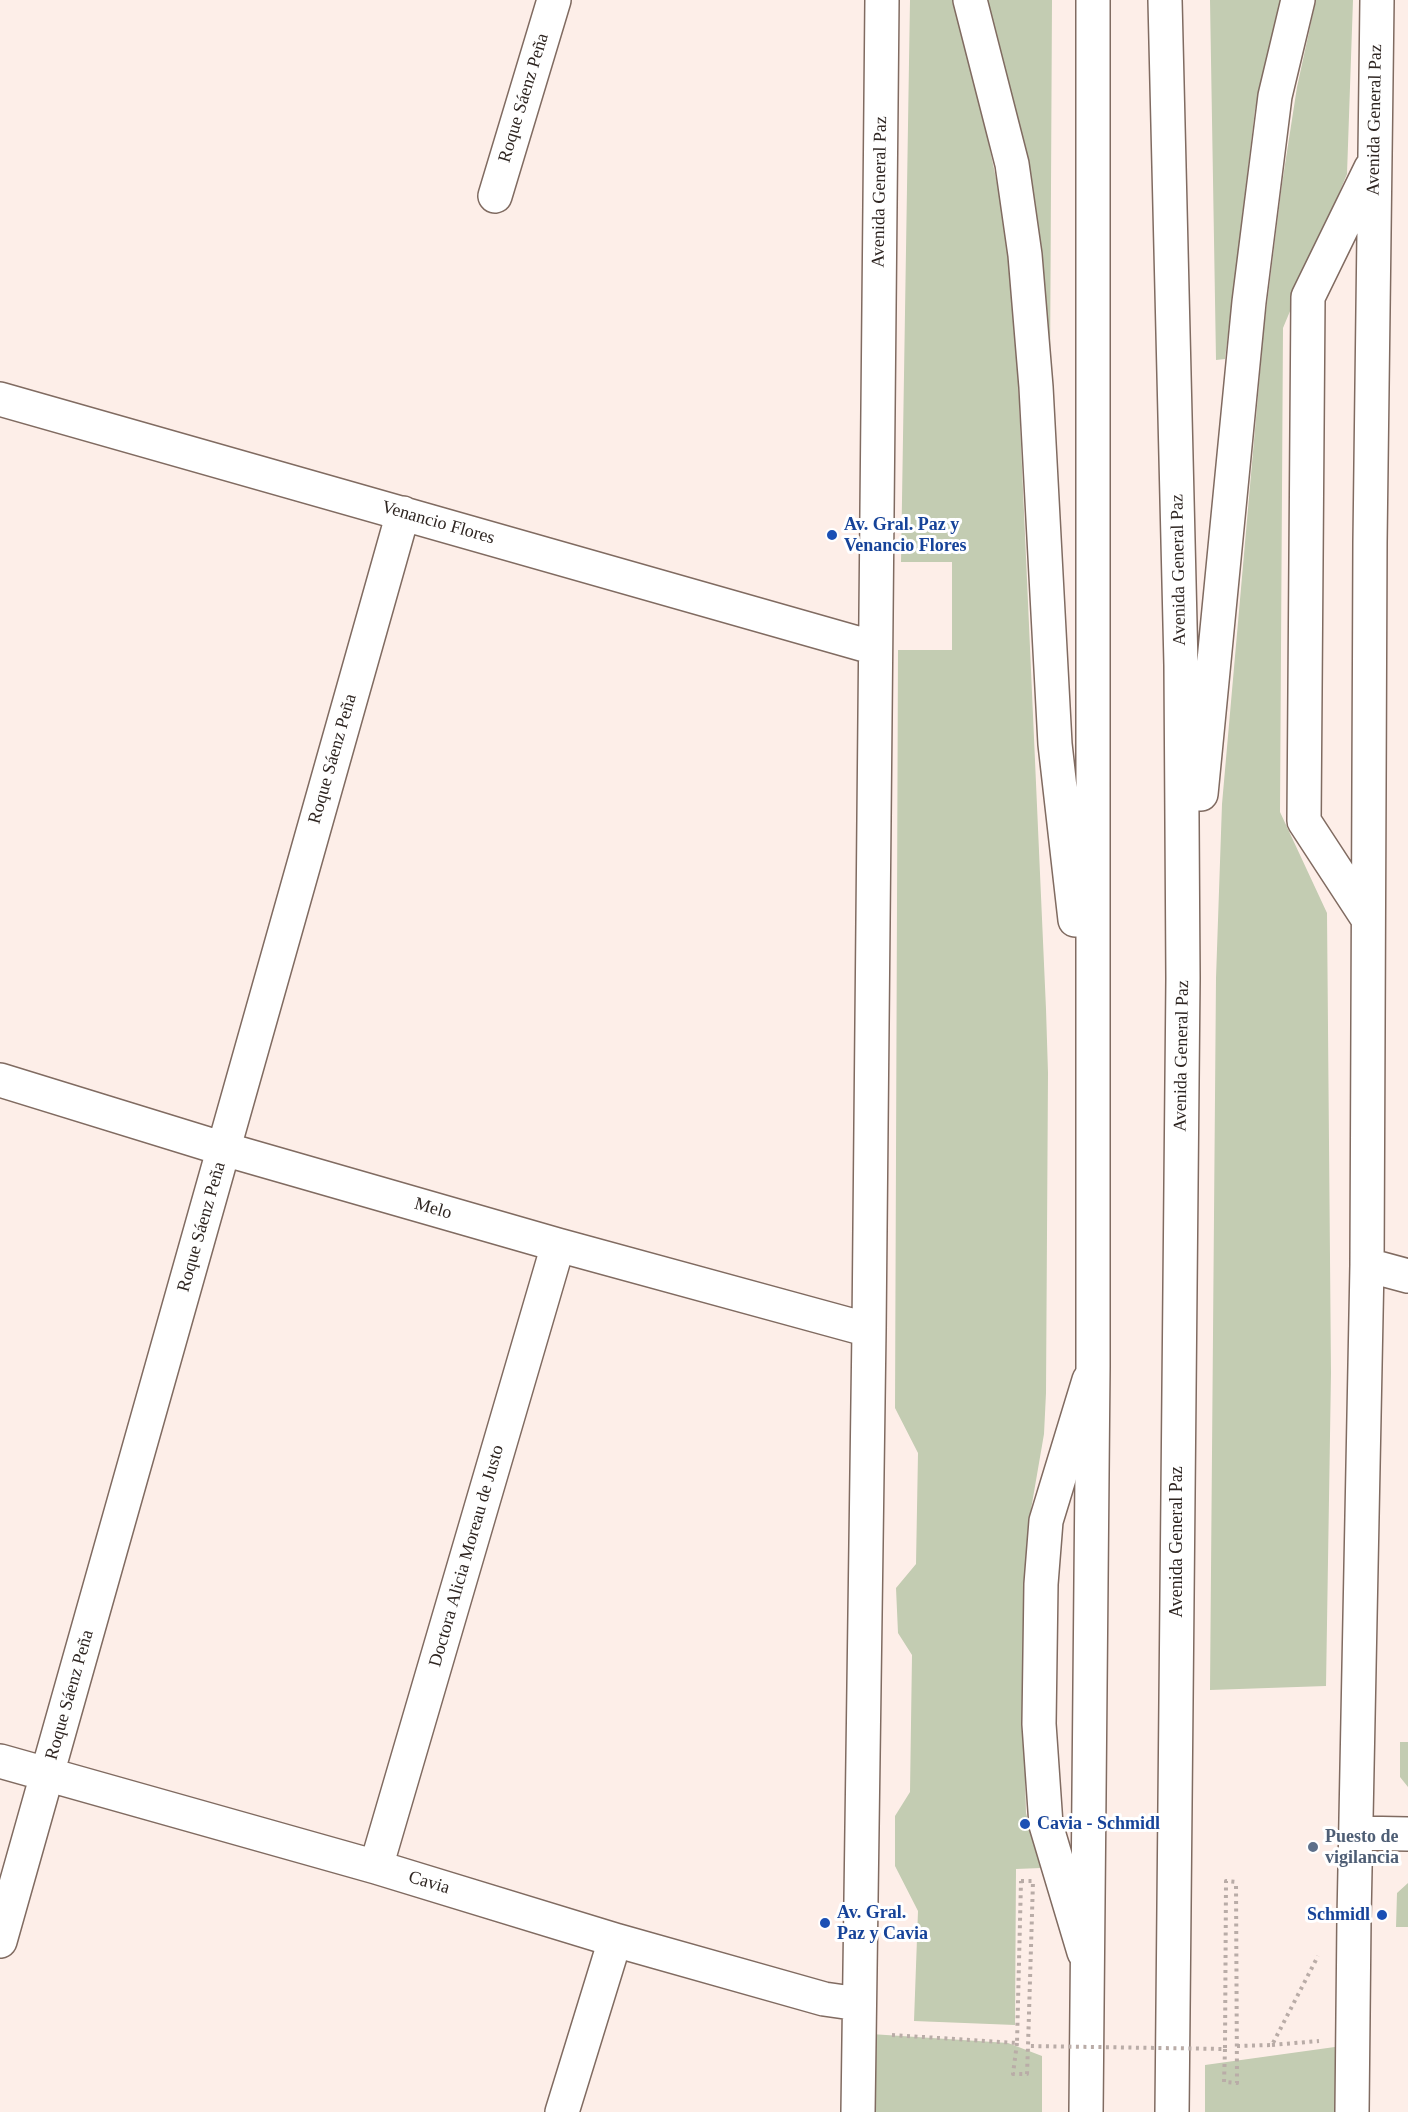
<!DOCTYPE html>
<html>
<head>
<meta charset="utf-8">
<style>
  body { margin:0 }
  canvas { display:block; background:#fdeee8 }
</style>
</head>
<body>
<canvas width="1408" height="2112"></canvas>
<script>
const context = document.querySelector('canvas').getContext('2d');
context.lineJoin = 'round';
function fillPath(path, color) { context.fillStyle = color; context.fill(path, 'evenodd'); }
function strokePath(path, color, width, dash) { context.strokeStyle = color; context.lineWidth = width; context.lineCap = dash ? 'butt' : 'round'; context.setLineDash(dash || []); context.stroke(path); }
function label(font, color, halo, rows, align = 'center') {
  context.font = font + ' Georgia,serif'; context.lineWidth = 6; context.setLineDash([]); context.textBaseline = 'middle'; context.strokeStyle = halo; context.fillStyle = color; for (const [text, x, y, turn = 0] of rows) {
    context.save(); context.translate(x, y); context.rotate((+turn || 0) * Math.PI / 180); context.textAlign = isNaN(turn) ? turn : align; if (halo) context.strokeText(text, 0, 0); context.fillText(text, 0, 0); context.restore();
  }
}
fillPath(new Path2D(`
  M910 0H955L968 46 997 183 1012 276 1017 354 1046 1009 1048 1073 1046 1393 1044 1434 1029 1521 1025 1601 1024 1735 1026 1813 1041 1868 1016 1869 1015 2025 914 2021 918 1911 895 1866V1816L910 1792 912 1655 898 1633 896 1588 916 1564 918 1453 895 1408 898 650H952V562H901Z
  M986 0H1052L1050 374Z
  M1210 0H1281L1255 110 1225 359 1216 360Z
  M1316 0H1353L1347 174 1283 328 1280 812 1327 913 1331 1373 1326 1686 1210 1690 1216 978 1222 804 1264 327 1282 184 1297 87Z
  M1400 1742H1408V1787L1400 1777Z
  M1408 1883V1927H1396L1397 1893Z
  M871 2034 1008 2043 1042 2056V2112H870Z
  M1342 2046 1341 2112H1205V2065Z`), '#c3ccb2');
const minor = new Path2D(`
  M495 196 554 0
  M0 399 875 648
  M1368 919 1304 821 1308 297 1371 168
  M0 1080 224 1149 558 1245 869 1330
  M1367 1265 1408 1276
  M0 1761 376 1867 615 1940 824 1999 859 2004
  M1356 1833 1408 1834
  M376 1867 558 1245
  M0 1941 403 513
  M1084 1952 1046 1825 1039 1724 1041 1584 1046 1521 1089 1380
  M562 2112 615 1940
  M858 2112 869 1330 882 0
  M1352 2112 1354 1919 1367 1265 1370 542 1377 0`);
const highway = new Path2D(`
  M970 0 1012 164 1025 255 1036 387 1055 744 1075 920
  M1165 0 1181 665 1183 978 1172 2112
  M1201 794 1249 302 1275 96 1298 0
  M1086 2112 1093 1367V0`);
strokePath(minor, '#806b61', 36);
strokePath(highway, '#806b61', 36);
strokePath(new Path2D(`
  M892 2035 1017 2043 1021 1881
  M1017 2043 1013 2074H1027L1028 2046
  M1272 2045 1319 2041
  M1237 2046 1272 2045 1318 1956
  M1225 2049 1224 2082 1237 2083 1236 1882`), '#b9aca7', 4, [3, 4.5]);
strokePath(minor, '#fff', 33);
strokePath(highway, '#fff', 33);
strokePath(new Path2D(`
  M1021 1881H1033L1028 2046 1225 2049 1226 1881 1236 1882`), '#b9aca7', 4, [3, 4.5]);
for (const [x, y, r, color] of [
  [832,535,6,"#1a4fb4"],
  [1025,1824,6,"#1a4fb4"],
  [1313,1847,6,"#5c6f8a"],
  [1382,1915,6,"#1a4fb4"],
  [825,1923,6,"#1a4fb4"]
]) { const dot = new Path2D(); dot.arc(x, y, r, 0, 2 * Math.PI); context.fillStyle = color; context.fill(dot); strokePath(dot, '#fff', 2); }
label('18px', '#2e2521', '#fff', [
  ["Roque Sáenz Peña",524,98,-73],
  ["Avenida General Paz",1375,120,-89],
  ["Avenida General Paz",880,192,-89],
  ["Venancio Flores",438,523,16],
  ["Avenida General Paz",1179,570,-91],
  ["Roque Sáenz Peña",333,759,-74],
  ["Avenida General Paz",1182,1056,-89],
  ["Melo",433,1209,16],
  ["Roque Sáenz Peña",202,1227,-74],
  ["Avenida General Paz",1177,1542,-90],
  ["Doctora Alicia Moreau de Justo",467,1556,-74],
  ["Roque Sáenz Peña",70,1695,-74],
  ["Cavia",429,1883,17]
]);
label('bold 18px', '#164399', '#fff', [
  ["Av. Gral. Paz y",844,525],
  ["Venancio Flores",844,546],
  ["Cavia - Schmidl",1037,1824],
  ["Av. Gral.",837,1913],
  ["Paz y Cavia",837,1934],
  ["Schmidl",1370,1915,"right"]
], 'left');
label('bold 18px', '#4e5e75', '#fff', [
  ["Puesto de",1325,1837],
  ["vigilancia",1325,1858]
], 'left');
</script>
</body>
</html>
